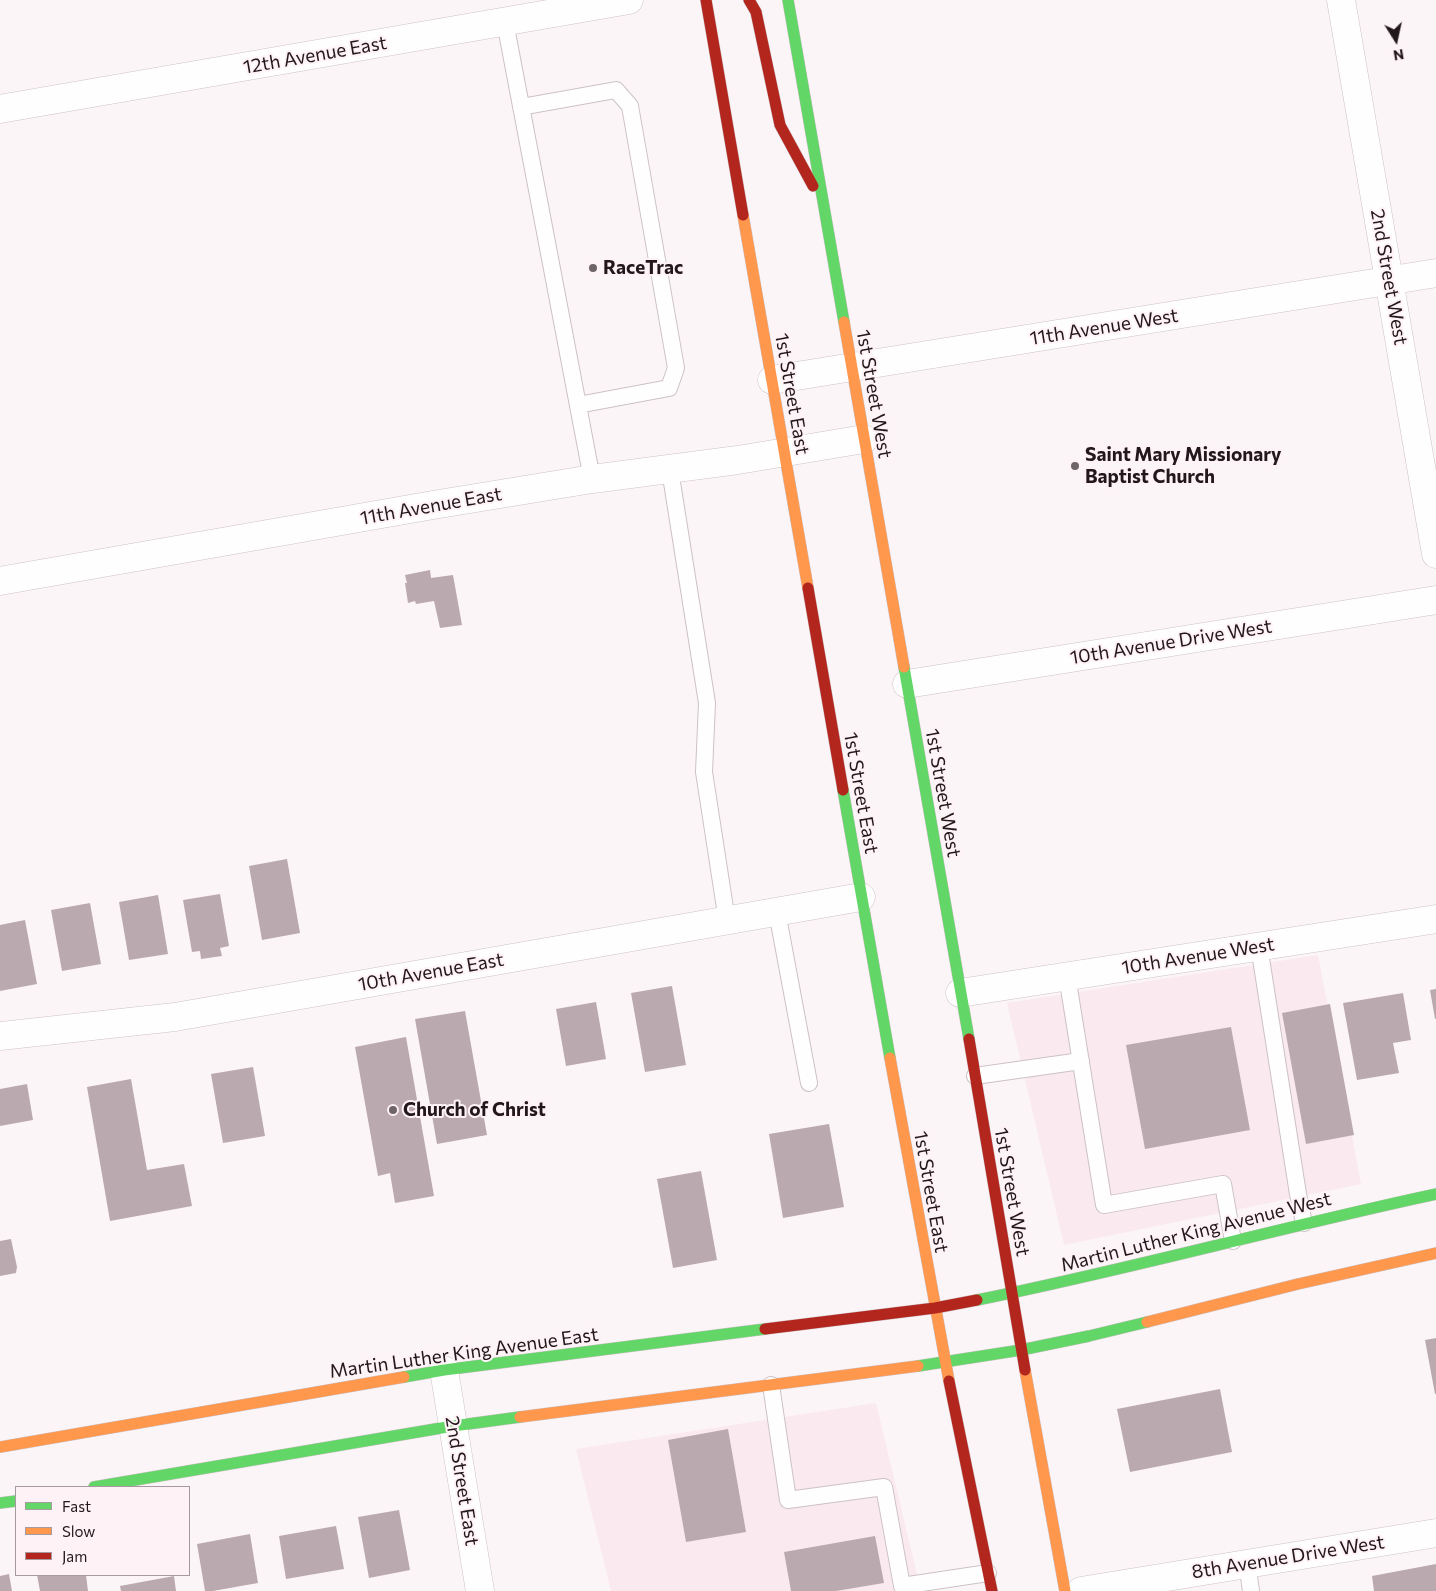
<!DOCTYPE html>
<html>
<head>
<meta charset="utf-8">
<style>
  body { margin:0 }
  #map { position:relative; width:1436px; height:1591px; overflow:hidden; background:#fcf5f7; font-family:Commissioner,sans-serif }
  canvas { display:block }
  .legend { position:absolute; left:15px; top:1486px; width:175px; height:90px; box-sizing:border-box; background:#fff2f6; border:1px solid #a79a9e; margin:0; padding:6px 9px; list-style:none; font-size:15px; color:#22171b }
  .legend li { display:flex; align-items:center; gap:10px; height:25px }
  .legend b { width:25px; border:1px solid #a79a9e }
  .north { position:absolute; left:1371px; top:15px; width:50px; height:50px; -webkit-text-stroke:4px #fff2f6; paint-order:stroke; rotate:170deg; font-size:14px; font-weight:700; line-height:20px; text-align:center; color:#22171b }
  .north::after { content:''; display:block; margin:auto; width:18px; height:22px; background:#22171b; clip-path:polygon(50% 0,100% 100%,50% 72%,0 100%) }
</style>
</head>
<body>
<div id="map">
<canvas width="1436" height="1591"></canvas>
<ul class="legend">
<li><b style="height:6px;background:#63d668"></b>Fast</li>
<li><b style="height:6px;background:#ff974d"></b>Slow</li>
<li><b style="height:6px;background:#b3261e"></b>Jam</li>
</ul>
<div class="north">N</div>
</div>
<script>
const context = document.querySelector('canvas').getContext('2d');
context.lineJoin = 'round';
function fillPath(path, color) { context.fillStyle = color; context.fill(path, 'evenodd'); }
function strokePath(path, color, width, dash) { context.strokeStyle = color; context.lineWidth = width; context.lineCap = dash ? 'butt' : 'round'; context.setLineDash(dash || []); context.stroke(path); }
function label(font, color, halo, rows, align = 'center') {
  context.font = font + ' Commissioner,sans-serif'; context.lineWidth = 4; context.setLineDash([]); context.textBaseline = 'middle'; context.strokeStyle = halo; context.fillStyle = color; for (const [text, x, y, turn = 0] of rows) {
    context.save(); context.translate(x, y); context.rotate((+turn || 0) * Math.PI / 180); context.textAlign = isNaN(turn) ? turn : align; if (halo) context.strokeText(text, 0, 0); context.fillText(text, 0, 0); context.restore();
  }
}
fillPath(new Path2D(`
  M1318 955 1361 1184 1064 1245 1007 1003Z
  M876 1403 921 1591H611L576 1449Z`), '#fae9ef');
fillPath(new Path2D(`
  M430 570 431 578 453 575 462 625 440 628 434 601 416 604 415 601 408 603 405 583H407L405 575Z
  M287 859 300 933 262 940 249 866Z
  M220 894 229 946 220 948 222 956 201 959 200 951 192 952 183 900Z
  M158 895 168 954 129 960 119 902Z
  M90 903 101 964 62 971 51 910Z
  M25 920 37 984 0 991V925Z
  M672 986 686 1065 645 1072 631 993Z
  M1436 989V1019H1435L1430 990Z
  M1403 993 1411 1040 1393 1043 1399 1073 1357 1080 1343 1003Z
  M596 1002 606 1059 566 1066 556 1009Z
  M1330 1004 1354 1135 1306 1144 1282 1013Z
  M465 1011 487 1135 437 1144 415 1019Z
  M1231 1027 1250 1130 1145 1149 1126 1045Z
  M406 1037 434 1196 395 1203 390 1173 378 1176 355 1047Z
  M253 1067 265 1136 223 1143 211 1074Z
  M131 1079 147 1170 184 1164 192 1206 110 1221 87 1087Z
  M27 1084 33 1120 0 1126V1089Z
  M829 1124 844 1207 783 1218 769 1134Z
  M701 1171 717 1260 673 1268 657 1179Z
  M11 1239 17 1267 16 1273 0 1276V1241Z
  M1436 1338V1394H1435L1425 1340Z
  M1220 1389 1232 1452 1130 1472 1117 1409Z
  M728 1429 746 1532 686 1542 668 1440Z
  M399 1510 410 1570 369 1578 358 1517Z
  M336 1526 344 1569 286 1579 279 1536Z
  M250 1534 258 1583 213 1591H205L197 1544Z
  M875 1536 884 1583 836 1591H791L784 1552Z
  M1436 1564V1591H1374L1372 1576Z
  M9 1574 12 1591H0V1576Z
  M37 1575H86L88 1591H40Z
  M174 1576 176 1591H121L120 1586Z`), '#bba9b0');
const lane = new Path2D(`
  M505 22 592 479
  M521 107 616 90 630 106 676 368 669 388 578 405
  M670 470 707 703 704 772 727 921
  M777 912 809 1083
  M1259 946 1298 1194 1304 1223
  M1067 976 1104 1205 1223 1184 1233 1241
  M975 1076 1081 1061
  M771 1385 788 1500 884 1487 902 1586 988 1573
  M1247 1563 1251 1591`);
const street = new Path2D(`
  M1341 0 1436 554
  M0 109 629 0
  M772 380 1436 273
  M0 581 433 505 592 479 738 460 864 439
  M907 684 1436 600
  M960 993 1436 919
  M0 1036 175 1017 861 897
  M444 1370 480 1591
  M1081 1591 1436 1533`);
const fast = new Path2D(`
  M788 0 844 322
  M904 667 969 1039
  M843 790 890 1058
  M977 1300C1131 1269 1282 1227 1436 1194
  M918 1366 1021 1350 1089 1336 1147 1322
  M404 1377 444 1370 765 1329
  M94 1487 453 1426 520 1417
  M0 1503 16 1501`);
const slow = new Path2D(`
  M743 215 808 588
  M844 322 904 667
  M890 1058 949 1381
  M1147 1322 1298 1284 1436 1253
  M1025 1370 1065 1591
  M520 1417 918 1366
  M0 1447 404 1377`);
const jam = new Path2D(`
  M706 0 743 215
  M749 0 756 12 780 125 813 186
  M808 588 843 790
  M969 1039 1025 1370
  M765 1329 935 1308 977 1300
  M949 1381 992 1591`);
strokePath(lane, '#ccc2c6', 18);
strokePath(street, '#ccc2c6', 29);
strokePath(fast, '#ccc2c6', 12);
strokePath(slow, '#ccc2c6', 12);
strokePath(jam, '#ccc2c6', 12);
strokePath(lane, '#fffefe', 16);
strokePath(street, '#fffefe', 28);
strokePath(fast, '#63d668', 11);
strokePath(slow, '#ff974d', 11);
strokePath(jam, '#b3261e', 11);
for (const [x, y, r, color] of [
  [593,268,5,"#6e6568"],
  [1075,466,5,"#6e6568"],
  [393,1110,5,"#6e6568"]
]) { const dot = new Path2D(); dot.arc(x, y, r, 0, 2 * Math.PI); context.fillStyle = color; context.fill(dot); strokePath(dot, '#fff2f6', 2); }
label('19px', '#22171b', '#fff2f6', [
  ["12th Avenue East",315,55,-10],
  ["2nd Street West",1389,277,80],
  ["11th Avenue West",1104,327,-9],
  ["1st Street East",792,394,80],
  ["1st Street West",874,394,80],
  ["11th Avenue East",431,506,-10],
  ["10th Avenue Drive West",1171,642,-9],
  ["1st Street East",861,793,80],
  ["1st Street West",943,793,80],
  ["10th Avenue West",1198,956,-9],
  ["10th Avenue East",431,972,-10],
  ["1st Street East",931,1192,80],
  ["1st Street West",1012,1192,80],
  ["Martin Luther King Avenue West",1196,1232,-14],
  ["Martin Luther King Avenue East",464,1353,-8],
  ["2nd Street East",462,1481,81],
  ["8th Avenue Drive West",1288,1557,-9]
]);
label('bold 19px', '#22171b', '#fff2f6', [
  ["RaceTrac",603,268],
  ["Saint Mary Missionary",1085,455],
  ["Baptist Church",1085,477],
  ["Church of Christ",403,1110]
], 'left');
</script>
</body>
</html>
